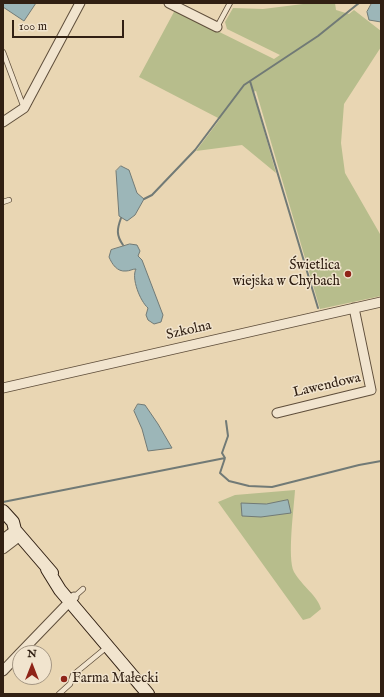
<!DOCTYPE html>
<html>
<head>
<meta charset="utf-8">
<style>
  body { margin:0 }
  #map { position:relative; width:384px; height:697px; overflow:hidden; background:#e9d6b3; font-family:"IM FELL English",serif }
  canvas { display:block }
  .frame { position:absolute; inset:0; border:4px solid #312013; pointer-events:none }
  .north { position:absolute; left:12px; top:645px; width:40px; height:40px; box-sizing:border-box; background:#f1e4ce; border:1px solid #a49683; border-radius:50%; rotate:0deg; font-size:11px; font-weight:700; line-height:16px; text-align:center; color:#312013 }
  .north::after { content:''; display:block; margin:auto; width:14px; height:18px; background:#8f2418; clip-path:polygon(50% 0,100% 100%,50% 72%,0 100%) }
  .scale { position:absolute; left:12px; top:20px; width:112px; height:18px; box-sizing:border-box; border:2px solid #312013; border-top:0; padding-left:5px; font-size:12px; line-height:14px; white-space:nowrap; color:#312013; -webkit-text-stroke:3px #f1e4ce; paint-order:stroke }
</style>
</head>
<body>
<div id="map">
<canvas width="384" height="697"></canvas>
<div class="frame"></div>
<div class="north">N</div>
<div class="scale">100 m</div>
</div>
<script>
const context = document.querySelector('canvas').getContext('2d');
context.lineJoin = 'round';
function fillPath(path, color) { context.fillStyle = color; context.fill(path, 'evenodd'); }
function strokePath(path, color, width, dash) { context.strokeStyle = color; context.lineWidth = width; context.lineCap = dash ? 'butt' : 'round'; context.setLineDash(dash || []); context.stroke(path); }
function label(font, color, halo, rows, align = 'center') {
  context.font = font + ' "IM FELL English",serif'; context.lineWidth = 3; context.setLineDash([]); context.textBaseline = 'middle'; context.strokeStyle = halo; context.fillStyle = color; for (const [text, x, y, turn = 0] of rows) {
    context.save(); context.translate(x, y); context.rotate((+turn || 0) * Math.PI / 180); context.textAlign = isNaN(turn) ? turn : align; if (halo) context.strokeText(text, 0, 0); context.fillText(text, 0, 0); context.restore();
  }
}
fillPath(new Path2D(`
  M311 3H335L336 10 349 14 354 10 381 31V47L344 104 341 143 345 173 380 234 381 296 320 309 256 91 253 92 276 173 242 145 196 151 220 119 139 77 175 10 274 59 280 55 227 29 225 22 233 8 263 9Z
  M295 490C294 508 287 558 294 572 302 586 318 596 321 609L310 618 303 620 218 502 235 495Z`), '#b7bd8c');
const water = new Path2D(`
  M3 3H36L24 21 3 7Z
  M372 3H381V22L369 20 367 12Z
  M121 166 129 170 137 193 144 199 135 215 127 221 119 216 116 171Z
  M130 244 137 245 140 251 138 256 142 260 163 315 161 322 154 324 148 320 146 315 148 308C140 301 131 278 136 269 132 269 130 271 126 271 117 272 112 264 109 257L111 250Z
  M138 404 145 405 158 424 172 448 148 451 142 429 134 411Z
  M288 500 291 513 261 517 242 516 241 503 266 504Z`);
fillPath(water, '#9cb6b8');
strokePath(water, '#717a76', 1);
strokePath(new Path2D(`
  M250 81 318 308
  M144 199 152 195 195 150 244 85 318 36 359 3
  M121 218C117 229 116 235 123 245
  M226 421 228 436 222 453 225 458 220 473 229 481 249 486 272 487 359 465 381 461
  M3 502 225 458`), '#717a76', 2);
const lane = new Path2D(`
  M217 27 230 3
  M3 52 24 108
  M3 202 9 200
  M74 597 83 589
  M59 694 70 684 73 675 107 647`);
const street = new Path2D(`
  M169 3 217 27
  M3 122 24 108 80 3
  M3 388 381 302
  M277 413 371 390 354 308
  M3 539 15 530
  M3 549 20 536
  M20 653 74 597
  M3 671 20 653`);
const secondary = new Path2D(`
  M3 511 13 522 15 530 52 573
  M47 569 60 590 148 694`);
strokePath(lane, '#5f4e3b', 6);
strokePath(street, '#5f4e3b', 11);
strokePath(secondary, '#312013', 14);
strokePath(lane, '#f1e4ce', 4.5);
strokePath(street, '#f1e4ce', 9);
strokePath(secondary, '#f1e4ce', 12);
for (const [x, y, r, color] of [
  [348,274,4,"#8f2418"],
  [64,679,4,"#8f2418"]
]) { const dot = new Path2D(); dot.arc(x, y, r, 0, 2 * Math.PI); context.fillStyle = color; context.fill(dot); strokePath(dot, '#f1e4ce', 1.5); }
label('14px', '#312013', '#f1e4ce', [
  ["Świetlica",340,266],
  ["wiejska w Chybach",340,282],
  ["Farma Małecki",72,679,"left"]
], 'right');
label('14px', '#312013', '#f1e4ce', [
  ["Szkolna",189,331,-13],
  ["Lawendowa",327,386,-13]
]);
</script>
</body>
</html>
